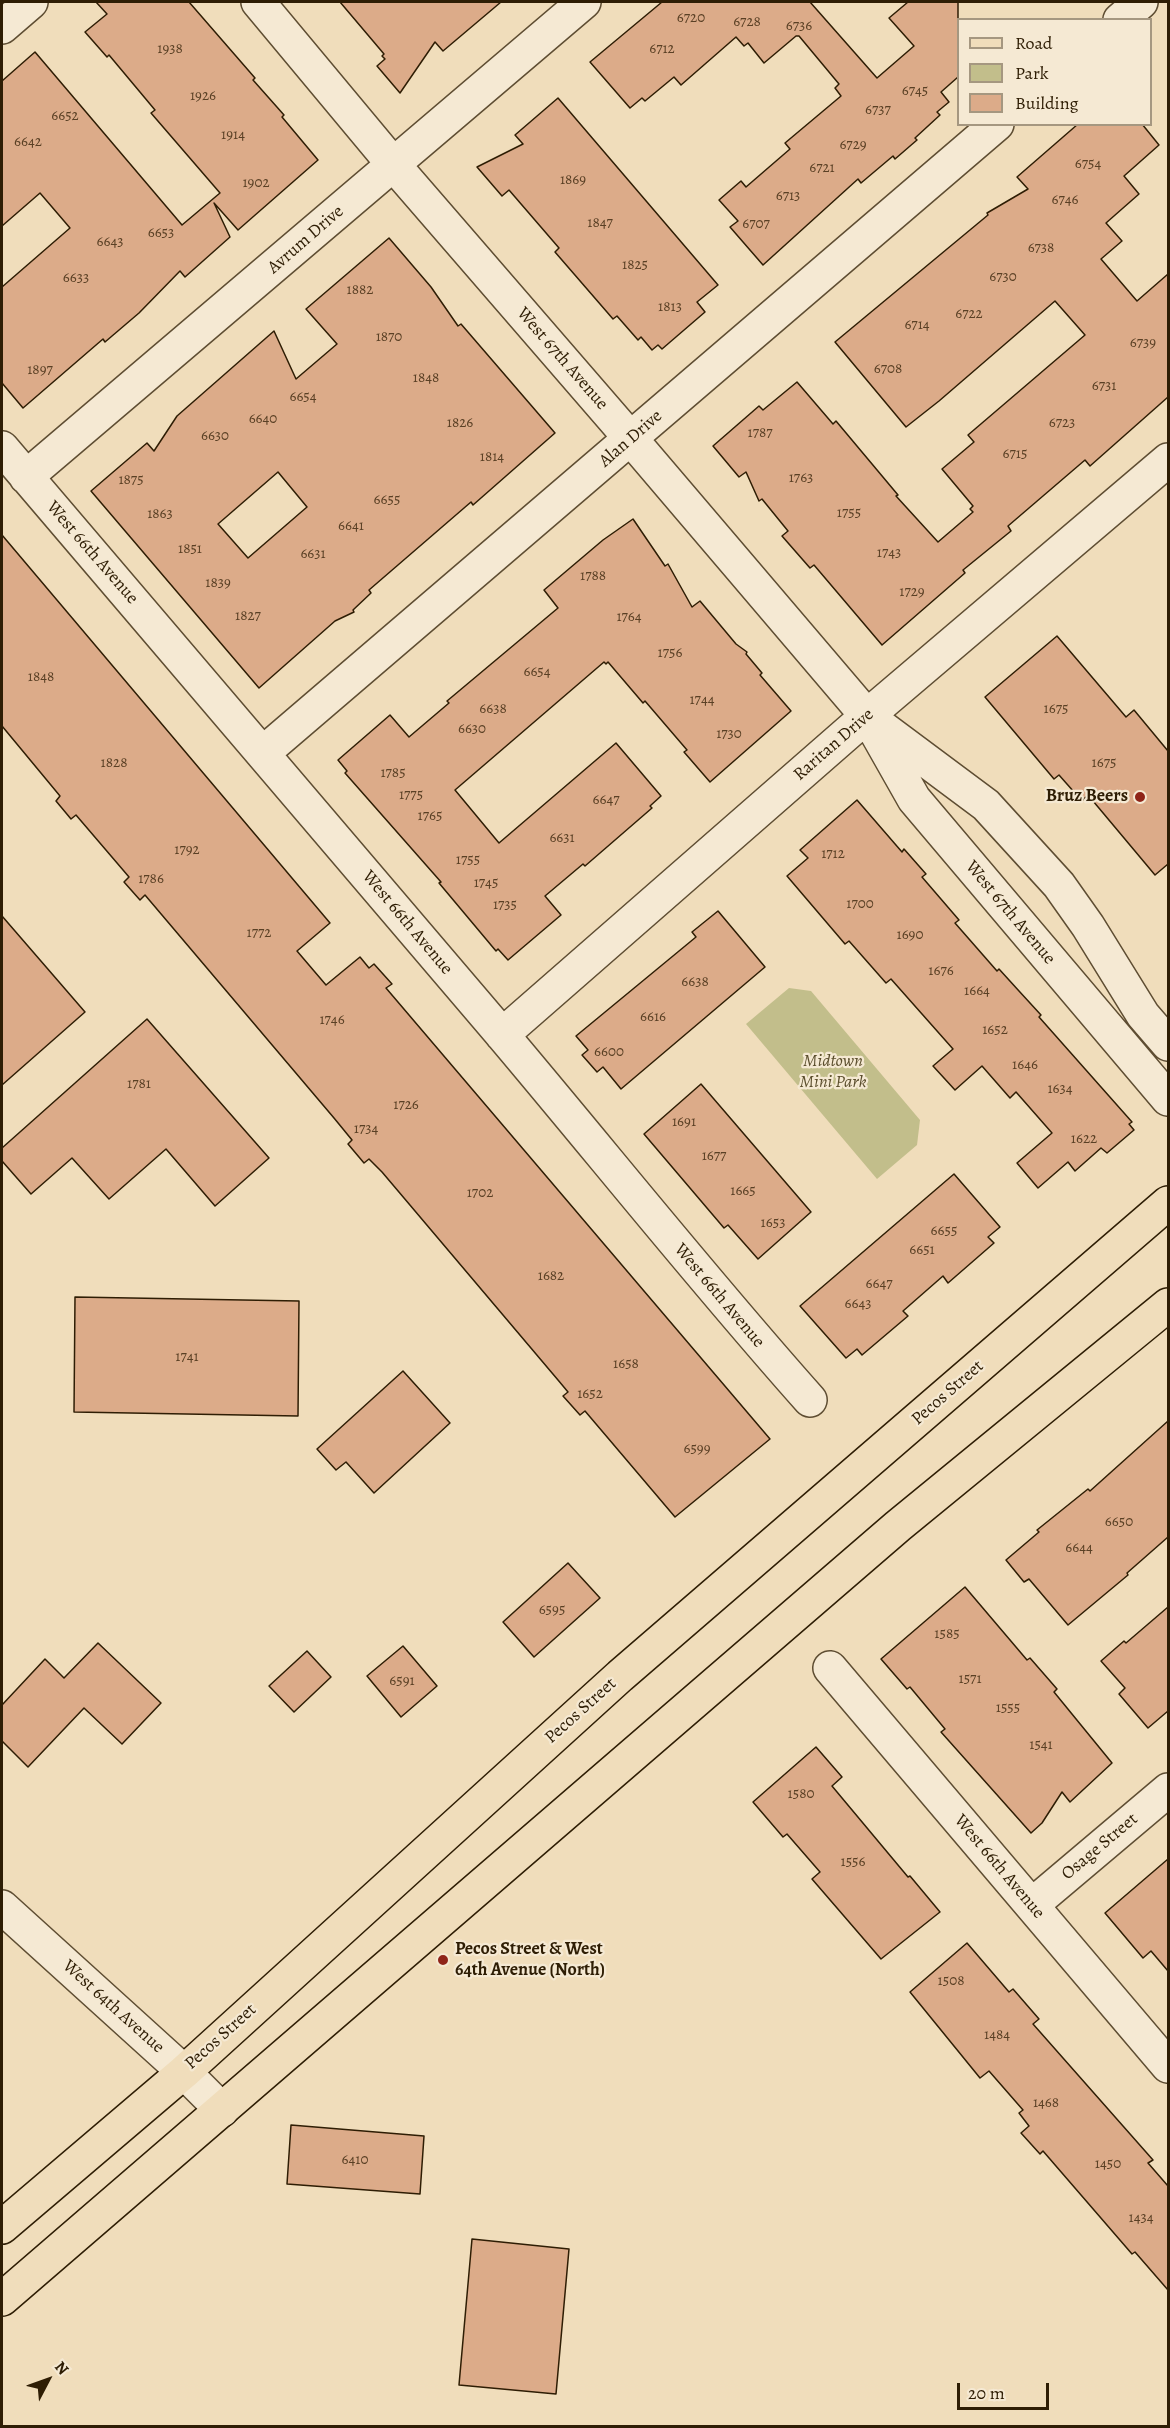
<!DOCTYPE html>
<html>
<head>
<meta charset="utf-8">
<style>
  body { margin:0 }
  #map { position:relative; width:1170px; height:2428px; overflow:hidden; background:#f0ddbb; font-family:Alegreya,serif }
  canvas { display:block }
  .frame { position:absolute; inset:0; border:3px solid #2e1d04; pointer-events:none }
  .legend { position:absolute; left:957px; top:18px; width:195px; height:108px; box-sizing:border-box; background:#f5e9d3; border:2px solid #a59780; margin:0; padding:8px 10px; list-style:none; font-size:18px; color:#2e1d04 }
  .legend li { display:flex; align-items:center; gap:12px; height:30px }
  .legend b { width:30px; border:2px solid #a59780 }
  .north { position:absolute; left:18px; top:2350px; width:60px; height:60px; -webkit-text-stroke:4px #f5e9d3; paint-order:stroke; rotate:49deg; font-size:16px; font-weight:700; line-height:24px; text-align:center; color:#2e1d04 }
  .north::after { content:''; display:block; margin:auto; width:21px; height:27px; background:#2e1d04; clip-path:polygon(50% 0,100% 100%,50% 72%,0 100%) }
  .scale { position:absolute; left:957px; top:2383px; width:92px; height:27px; box-sizing:border-box; border:3px solid #2e1d04; border-top:0; padding-left:8px; font-size:18px; line-height:21px; white-space:nowrap; color:#2e1d04; -webkit-text-stroke:4px #f5e9d3; paint-order:stroke }
</style>
</head>
<body>
<div id="map">
<canvas width="1170" height="2428"></canvas>
<div class="frame"></div>
<ul class="legend">
<li><b style="height:8px;background:#f0ddbb"></b>Road</li>
<li><b style="height:16px;background:#c2be8b"></b>Park</li>
<li><b style="height:16px;background:#dcab89"></b>Building</li>
</ul>
<div class="north">N</div>
<div class="scale">20 m</div>
</div>
<script>
const context = document.querySelector('canvas').getContext('2d');
context.lineJoin = 'round';
function fillPath(path, color) { context.fillStyle = color; context.fill(path, 'evenodd'); }
function strokePath(path, color, width, dash) { context.strokeStyle = color; context.lineWidth = width; context.lineCap = dash ? 'butt' : 'round'; context.setLineDash(dash || []); context.stroke(path); }
function label(font, color, halo, rows, align = 'center') {
  context.font = font + ' Alegreya,serif'; context.lineWidth = 4.5; context.setLineDash([]); context.textBaseline = 'middle'; context.strokeStyle = halo; context.fillStyle = color; for (const [text, x, y, turn = 0] of rows) {
    context.save(); context.translate(x, y); context.rotate((+turn || 0) * Math.PI / 180); context.textAlign = isNaN(turn) ? turn : align; if (halo) context.strokeText(text, 0, 0); context.fillText(text, 0, 0); context.restore();
  }
}
fillPath(new Path2D(`
  M789 988 811 991 920 1120 917 1145 877 1179 746 1024Z`), '#c2be8b');
const building = new Path2D(`
  M96 2H189L255 78 253 80 284 115 282 117 318 160 238 230 214 203 230 237 185 277 180 271 139 313 105 342 103 339 23 408 2 383V287L70 228 40 193 2 226V81L35 52 182 225 220 193 151 113 155 110 109 55 107 57 85 32 107 14Z
  M340 2H501L443 51 435 42 400 93 377 66 385 59 382 56 384 54Z
  M662 2H810L877 78 914 46 889 18 908 2H958V77L941 92 949 102 937 112 940 115 915 138 917 140 895 159 893 156 861 183 858 179 763 265 730 227 738 221 719 200 741 181 746 187 790 149 785 143 841 96 835 88 839 84 799 36H796L764 63 748 43 744 46 736 37 681 85 674 77 645 101 642 98 630 108 590 62Z
  M558 98 718 285 697 302 705 312 662 349 658 345 652 350 641 337 638 340 617 316 613 319 555 252 559 248 509 190 502 196 477 167 523 144 515 135Z
  M1078 124H1142L1159 145 1124 176 1139 194 1106 223 1122 241 1101 259 1137 301 1168 274V397L1090 466 1085 460 1008 526 1011 531 963 570 965 573 882 645 814 565 810 568 782 536 788 531 762 499 759 501 746 472 739 477 713 446 759 406 763 410 797 382 833 424 836 421 898 495 896 496 938 542 973 512 970 509 973 506 942 469 974 442 968 435 1085 335 1055 301 939 401 906 427 835 342 988 215 987 213 1028 189 1017 177Z
  M389 238 431 287 458 326 461 324 555 433 473 505 471 502 369 590 371 593 353 610 354 612 335 621 259 688 91 491 147 443 154 451 177 416 274 331 296 379 337 344 306 309ZM278 472 307 507 248 558 218 524Z
  M633 519 665 566 668 564 692 607 700 601 736 644 747 652 746 654 762 673 760 675 791 711 710 782 684 752 687 750 645 701 643 703 608 662 606 664 604 662 455 790 499 843 616 743 661 796 650 806 652 808 585 866 583 864 545 896 561 915 508 960 498 949 496 951 439 883 441 882 345 773 347 771 338 760 390 715 409 737 449 703 447 701 558 608 544 590 603 540Z
  M2 535 330 923 297 951 326 985 360 957 369 968 374 964 392 984 386 988 770 1439 675 1517 585 1411 580 1415 563 1396 568 1392 558 1380 382 1172 369 1159 364 1163 348 1144 352 1140 334 1118 145 895 140 900 124 882 129 877 76 815 71 819 56 801 60 796 2 726Z
  M1057 636 1126 717 1134 710 1168 751V864L1155 875 1088 795 1082 801 1059 775 1054 779 985 697Z
  M857 800 902 852 904 849 926 874 922 877 959 920 955 923 997 971 999 969 1019 991 1041 1015 1039 1017 1132 1122 1129 1124 1134 1130 1107 1153 1101 1148 1075 1171 1068 1162 1038 1188 1017 1163 1052 1133 1016 1092 1010 1098 982 1066 955 1090 933 1066 953 1049 891 979 886 983 849 941 845 944 787 876 808 858 800 850Z
  M718 911 765 967 621 1089 603 1067 597 1072 582 1055 588 1050 576 1036 696 937 692 932Z
  M2 916 85 1012 2 1085Z
  M147 1019 269 1158 215 1206 166 1149 109 1199 72 1158 31 1194 2 1161V1148Z
  M701 1084 811 1212 758 1259 728 1225 724 1228 644 1134Z
  M954 1174 1000 1227 988 1237 994 1243 948 1283 943 1276 903 1311 908 1316 862 1355 857 1349 846 1358 800 1306Z
  M75 1297 299 1301 298 1416 74 1412Z
  M403 1371 450 1423 374 1493 346 1462 336 1470 317 1449Z
  M1168 1421V1537L1127 1573 1128 1575 1068 1625 1029 1579 1024 1582 1006 1560 1039 1532 1037 1530 1088 1489 1090 1491Z
  M568 1563 600 1598 534 1657 503 1622Z
  M965 1587 1027 1660 1030 1658 1057 1689 1054 1692 1112 1763 1070 1802 1062 1792 1042 1823 1031 1833 941 1732 945 1729 910 1687 907 1689 881 1659Z
  M1168 1607V1711L1148 1728 1119 1694 1125 1688 1101 1661 1124 1641 1126 1643Z
  M98 1643 161 1703 122 1744 84 1708 28 1767 2 1741V1705L45 1659 64 1678Z
  M403 1646 437 1686 401 1717 367 1676Z
  M307 1651 331 1677 294 1712 269 1686Z
  M816 1747 842 1777 832 1786 908 1877 910 1876 940 1912 881 1959 812 1879 820 1872 787 1834 783 1837 753 1802Z
  M1168 1859V1971L1151 1951 1143 1958 1105 1913Z
  M967 1943 1009 1992 1013 1989 1039 2019 1033 2024 1153 2160 1148 2163 1168 2186V2290L1135 2252 1132 2254 1043 2151 1040 2154 1021 2133 1029 2126 1019 2113 1023 2110 989 2071 980 2078 910 1992Z
  M291 2125 424 2136 420 2194 287 2184Z
  M472 2239 569 2249 556 2394 459 2385Z`);
fillPath(building, '#dcab89');
strokePath(building, '#2e1d04', 1.5);
const minor = new Path2D(`
  M258 2 393 164 631 439 867 716 914 799 1168 1099
  M1120 20 1141 2
  M2 27 31 2
  M2 448C167 643 334 836 499 1031 603 1154 703 1280 810 1400
  M26 477 584 2
  M876 723 986 805 1059 885 1088 926 1143 1015 1168 1044
  M263 753 997 124
  M502 1035 867 716 1168 460
  M830 1668 1168 2066
  M1032 1905 1168 1790
  M2 1907 184 2072 222 2110`);
const major = new Path2D(`
  M2 2227 184 2072 620 1676 1168 1203
  M2 2299 898 1526 1168 1305`);
strokePath(minor, '#5e4d32', 36);
strokePath(major, '#2e1d04', 36);
strokePath(minor, '#f5e9d3', 33);
strokePath(major, '#f0ddbb', 33);
for (const [x, y, r, color] of [
  [1140,797,6,"#8f2418"],
  [443,1960,6,"#8f2418"]
]) { const dot = new Path2D(); dot.arc(x, y, r, 0, 2 * Math.PI); context.fillStyle = color; context.fill(dot); strokePath(dot, '#f5e9d3', 2); }
label('15px', '#5a4025', null, [
  ["6720",691,18],
  ["6728",747,22],
  ["6736",799,26],
  ["1938",170,49],
  ["6712",662,49],
  ["6745",915,91],
  ["1926",203,96],
  ["6737",878,110],
  ["6652",65,116],
  ["1914",233,135],
  ["6642",28,142],
  ["6729",853,145],
  ["6754",1088,164],
  ["6721",822,168],
  ["1869",573,180],
  ["1902",256,183],
  ["6713",788,196],
  ["6746",1065,200],
  ["1847",600,223],
  ["6707",756,224],
  ["6653",161,233],
  ["6643",110,242],
  ["6738",1041,248],
  ["1825",635,265],
  ["6730",1003,277],
  ["6633",76,278],
  ["1882",360,290],
  ["1813",670,307],
  ["6722",969,314],
  ["6714",917,325],
  ["1870",389,337],
  ["6739",1143,343],
  ["6708",888,369],
  ["1897",40,370],
  ["1848",426,378],
  ["6731",1104,386],
  ["6654",303,397],
  ["6640",263,419],
  ["1826",460,423],
  ["6723",1062,423],
  ["1787",760,433],
  ["6630",215,436],
  ["6715",1015,454],
  ["1814",492,457],
  ["1763",801,478],
  ["1875",131,480],
  ["6655",387,500],
  ["1755",849,513],
  ["1863",160,514],
  ["6641",351,526],
  ["1851",190,549],
  ["1743",889,553],
  ["6631",313,554],
  ["1788",593,576],
  ["1839",218,583],
  ["1729",912,592],
  ["1827",248,616],
  ["1764",629,617],
  ["1756",670,653],
  ["6654",537,672],
  ["1848",41,677],
  ["1744",702,700],
  ["6638",493,709],
  ["1675",1056,709],
  ["6630",472,729],
  ["1730",729,734],
  ["1828",114,763],
  ["1675",1104,763],
  ["1785",393,773],
  ["1775",411,795],
  ["6647",606,800],
  ["1765",430,816],
  ["6631",562,838],
  ["1792",187,850],
  ["1712",833,854],
  ["1755",468,860],
  ["1786",151,879],
  ["1745",486,883],
  ["1700",860,904],
  ["1735",505,905],
  ["1772",259,933],
  ["1690",910,935],
  ["1676",941,971],
  ["6638",695,982],
  ["1664",977,991],
  ["6616",653,1017],
  ["1746",332,1020],
  ["1652",995,1030],
  ["6600",609,1052],
  ["1646",1025,1065],
  ["1781",139,1084],
  ["1634",1060,1089],
  ["1726",406,1105],
  ["1691",684,1122],
  ["1734",366,1129],
  ["1622",1084,1139],
  ["1677",714,1156],
  ["1665",743,1191],
  ["1702",480,1193],
  ["1653",773,1223],
  ["6655",944,1231],
  ["6651",922,1250],
  ["1682",551,1276],
  ["6647",879,1284],
  ["6643",858,1304],
  ["1741",187,1357],
  ["1658",626,1364],
  ["1652",590,1394],
  ["6599",697,1449],
  ["6650",1119,1522],
  ["6644",1079,1548],
  ["6595",552,1610],
  ["1585",947,1634],
  ["1571",970,1679],
  ["6591",402,1681],
  ["1555",1008,1708],
  ["1541",1041,1745],
  ["1580",801,1794],
  ["1556",853,1862],
  ["1508",951,1981],
  ["1484",997,2035],
  ["1468",1046,2103],
  ["6410",355,2160],
  ["1450",1108,2164],
  ["1434",1141,2218]
]);
label('18px', '#2e1d04', '#f5e9d3', [
  ["Avrum Drive",306,240,-41],
  ["West 67th Avenue",562,359,49],
  ["Alan Drive",631,439,-41],
  ["West 66th Avenue",92,553,49],
  ["Raritan Drive",834,745,-41],
  ["West 67th Avenue",1010,913,50],
  ["West 66th Avenue",407,923,50],
  ["West 66th Avenue",719,1296,50],
  ["Pecos Street",948,1393,-41],
  ["Pecos Street",581,1711,-42],
  ["Osage Street",1100,1847,-40],
  ["West 66th Avenue",999,1867,50],
  ["West 64th Avenue",113,2007,42],
  ["Pecos Street",221,2037,-42]
]);
label('bold 18px', '#2e1d04', '#f5e9d3', [
  ["Bruz Beers",1128,797],
  ["Pecos Street & West",455,1950,"left"],
  ["64th Avenue (North)",455,1971,"left"]
], 'right');
label('italic 18px', '#5a4d2c', '#f5e9d3', [
  ["Midtown",833,1062],
  ["Mini Park",833,1083]
]);
</script>
</body>
</html>
